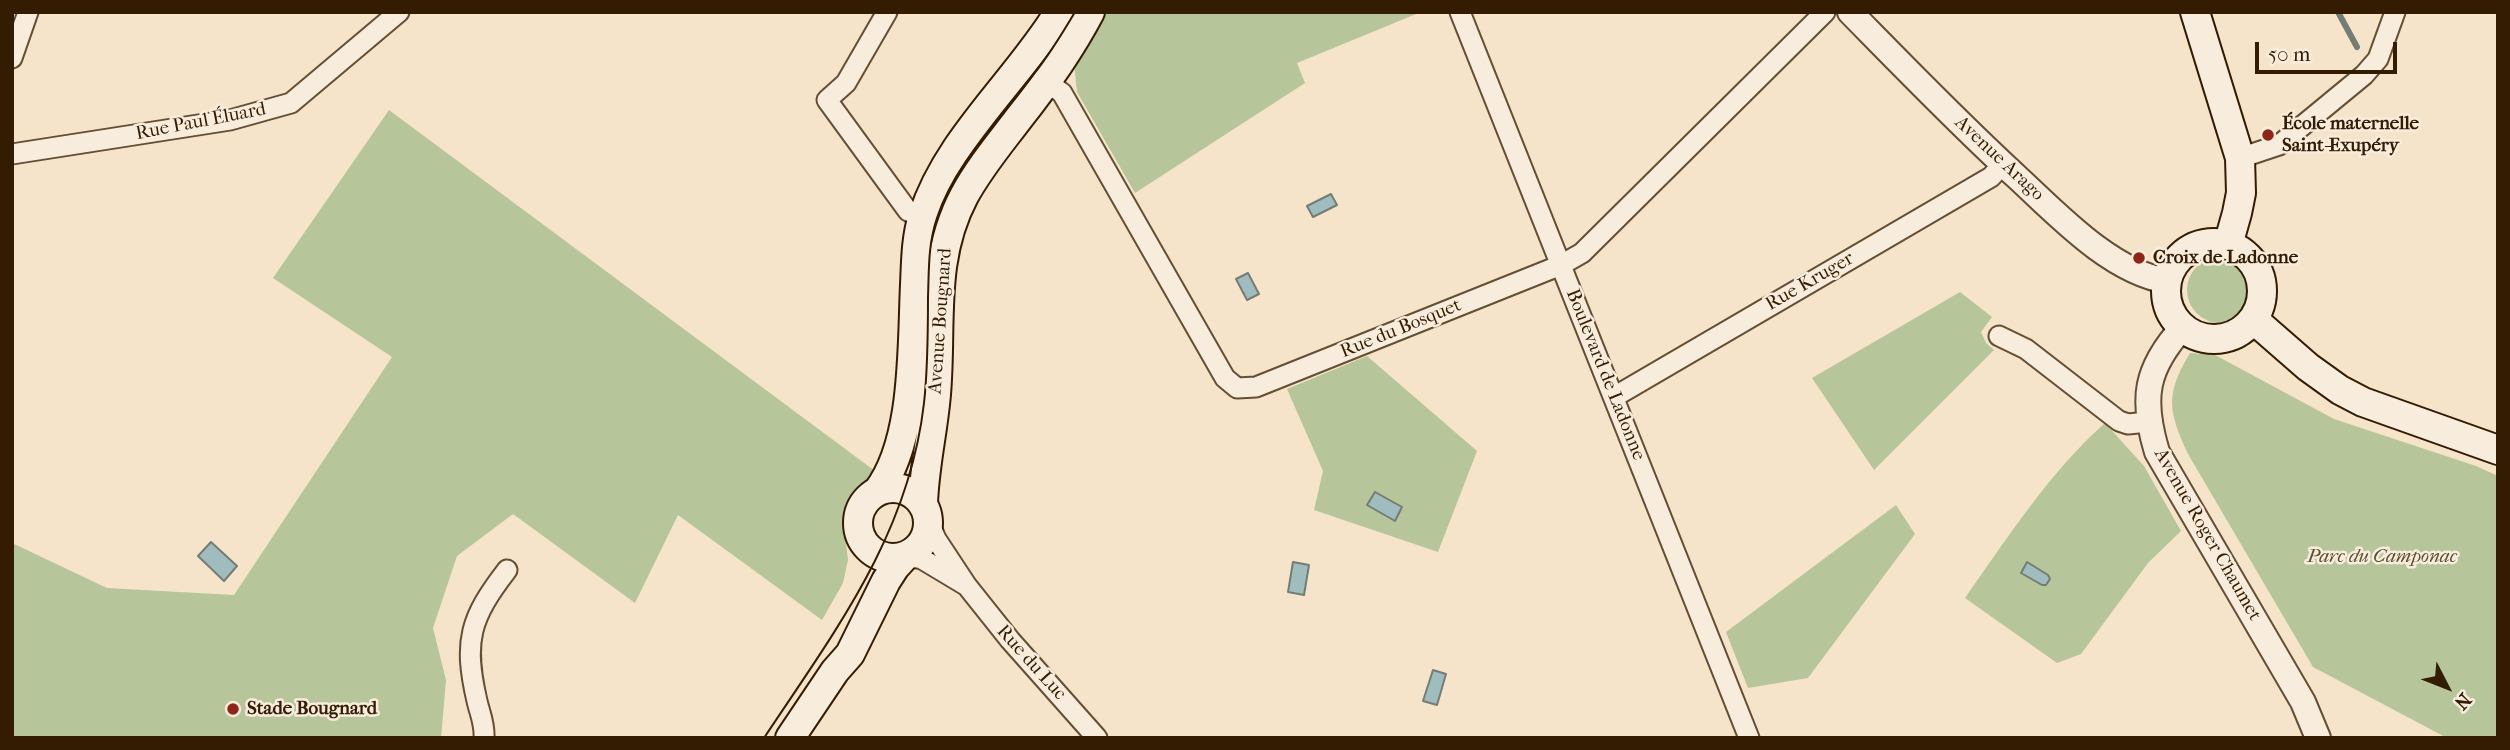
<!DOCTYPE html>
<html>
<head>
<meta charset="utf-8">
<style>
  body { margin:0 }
  #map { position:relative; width:2510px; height:750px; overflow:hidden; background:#f5e4c9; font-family:"IM FELL French Canon",serif }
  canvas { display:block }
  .frame { position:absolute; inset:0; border:14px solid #341c03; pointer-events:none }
  .north { position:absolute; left:2412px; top:652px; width:70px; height:70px; -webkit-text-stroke:5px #f8eddc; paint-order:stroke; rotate:132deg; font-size:19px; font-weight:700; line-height:28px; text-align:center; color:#341c03 }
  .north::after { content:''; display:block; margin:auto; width:24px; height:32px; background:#341c03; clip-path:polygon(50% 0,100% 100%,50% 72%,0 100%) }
  .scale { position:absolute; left:2255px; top:42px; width:142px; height:32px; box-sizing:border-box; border:4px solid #341c03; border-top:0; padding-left:9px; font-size:21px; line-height:24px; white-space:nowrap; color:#341c03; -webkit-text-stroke:5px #f8eddc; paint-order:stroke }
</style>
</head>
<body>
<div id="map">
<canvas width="2510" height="750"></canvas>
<div class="frame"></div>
<div class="north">N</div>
<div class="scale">50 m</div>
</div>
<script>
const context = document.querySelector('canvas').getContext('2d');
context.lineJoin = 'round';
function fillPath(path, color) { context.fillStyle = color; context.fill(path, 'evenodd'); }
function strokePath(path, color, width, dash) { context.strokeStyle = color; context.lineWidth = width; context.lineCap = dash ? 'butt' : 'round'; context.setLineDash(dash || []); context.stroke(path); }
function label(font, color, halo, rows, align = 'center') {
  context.font = font + ' "IM FELL French Canon",serif'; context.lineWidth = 5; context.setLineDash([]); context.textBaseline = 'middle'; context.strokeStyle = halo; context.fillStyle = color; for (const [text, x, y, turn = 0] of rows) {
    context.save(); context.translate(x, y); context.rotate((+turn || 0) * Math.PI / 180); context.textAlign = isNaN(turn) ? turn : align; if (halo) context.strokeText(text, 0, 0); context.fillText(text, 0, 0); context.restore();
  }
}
fillPath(new Path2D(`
  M1102 12H1421L1297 63 1305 83 1135 193 1077 92 1074 63Z
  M389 110 879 474 848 510 844 527 848 560 843 583 822 620 678 515 635 603 513 514 457 556 433 628 446 680 441 738H12V543L107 588 234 595 392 357 273 278Z
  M2187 290a33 33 0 1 1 66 0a33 33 0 1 1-66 0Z
  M1960 292 1992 317 1981 332 1986 343 1994 350 1874 470 1812 378Z
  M2190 353 2215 355 2334 419 2476 466 2498 476V738H2447L2313 667 2188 454C2168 410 2165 395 2190 353Z
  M1367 356 1477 451 1438 552 1314 510 1323 471 1287 389Z
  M2105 423 2144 466 2181 531 2148 563 2081 654 2057 663 1965 598C2008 537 2049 473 2105 423Z
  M1896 505 1915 534 1808 678 1748 688 1726 632Z`), '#b7c59a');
const water = new Path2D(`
  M1331 194 1337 205 1313 217 1307 206Z
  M1248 273 1259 294 1247 300 1236 279Z
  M1375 492 1402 507 1395 521 1367 505Z
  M211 542 237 566 224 581 198 556Z
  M1293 562 1309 565 1304 595 1288 592Z
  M2027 562 2048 575 2050 579 2046 585H2042L2021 573Z
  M1433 670 1446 674 1437 705 1423 701Z`);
fillPath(water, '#9fbdbe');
strokePath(water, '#747d73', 2);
strokePath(new Path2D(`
  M2338 12 2357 47`), '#747d73', 6);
const minor = new Path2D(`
  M887 12 846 83 827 100 908 211 923 216
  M1460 12 1749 738
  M12 58 28 12
  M1047 82 1062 93 1225 378 1237 388 1256 387 1561 265 1582 253 1825 12
  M12 154 230 120 291 103 399 12
  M2240 158 2279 145 2364 75 2378 59 2395 12
  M1999 336 2026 349 2119 421 2128 424 2148 422
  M1614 397 1991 177 2003 164
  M905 556 922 559 967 586 936 539 928 520
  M967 586 1010 640 1097 738
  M484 738C485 724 480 714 477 701 463 641 470 618 507 570`);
const tertiary = new Path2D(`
  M1850 12C1905 68 1960 125 2018 178 2058 215 2111 272 2167 281
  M2183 327C2145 369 2141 399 2157 452L2303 702 2318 738`);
const secondary = new Path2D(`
  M2195 12 2240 158 2241 193 2237 213 2228 245
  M2166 291a48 48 0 1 1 96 0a48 48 0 1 1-96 0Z
  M2253 319 2308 367 2340 390 2363 402 2498 450
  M858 523a35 35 0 1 1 70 0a35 35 0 1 1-70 0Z
  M877 492C916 442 912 345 915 285 916 262 916 238 923 216 948 138 1017 81 1059 12
  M923 504C924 467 933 431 936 394 942 325 930 260 964 196 979 168 1000 143 1019 118 1046 84 1070 50 1090 12
  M790 738 835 671 850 654 886 581 895 567 905 556`);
strokePath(minor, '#644e34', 23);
strokePath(tertiary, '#644e34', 28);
strokePath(secondary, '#341c03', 32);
strokePath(minor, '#f8eddc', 19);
strokePath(tertiary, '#f8eddc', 24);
strokePath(secondary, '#f8eddc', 28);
strokePath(new Path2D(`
  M764 738C835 631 909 535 924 403 928 368 928 332 928 297 929 270 928 244 937 218 955 163 1000 120 1034 74 1049 55 1062 34 1075 12`), '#341c03', 2);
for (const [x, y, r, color] of [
  [2268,135,7,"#8f2418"],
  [2139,258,7,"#8f2418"],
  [233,709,7,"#8f2418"]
]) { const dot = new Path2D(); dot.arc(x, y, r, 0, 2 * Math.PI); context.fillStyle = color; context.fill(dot); strokePath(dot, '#f8eddc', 2.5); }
label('19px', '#341c03', '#f8eddc', [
  ["Rue Paul Éluard",201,122,-11],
  ["Avenue Arago",1999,159,43],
  ["Rue Kruger",1810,282,-30],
  ["Avenue Bougnard",941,321,-86],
  ["Rue du Bosquet",1401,329,-22],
  ["Boulevard de Ladonne",1605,375,68],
  ["Avenue Roger Chaumet",2207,535,60],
  ["Rue du Luc",1031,663,48]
]);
label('bold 19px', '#341c03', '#f8eddc', [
  ["École maternelle",2282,124],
  ["Saint-Exupéry",2282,146],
  ["Croix de Ladonne",2153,258],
  ["Stade Bougnard",247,709]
], 'left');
label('italic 19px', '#5b4f30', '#f8eddc', [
  ["Parc du Camponac",2382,557]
]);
</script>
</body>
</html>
